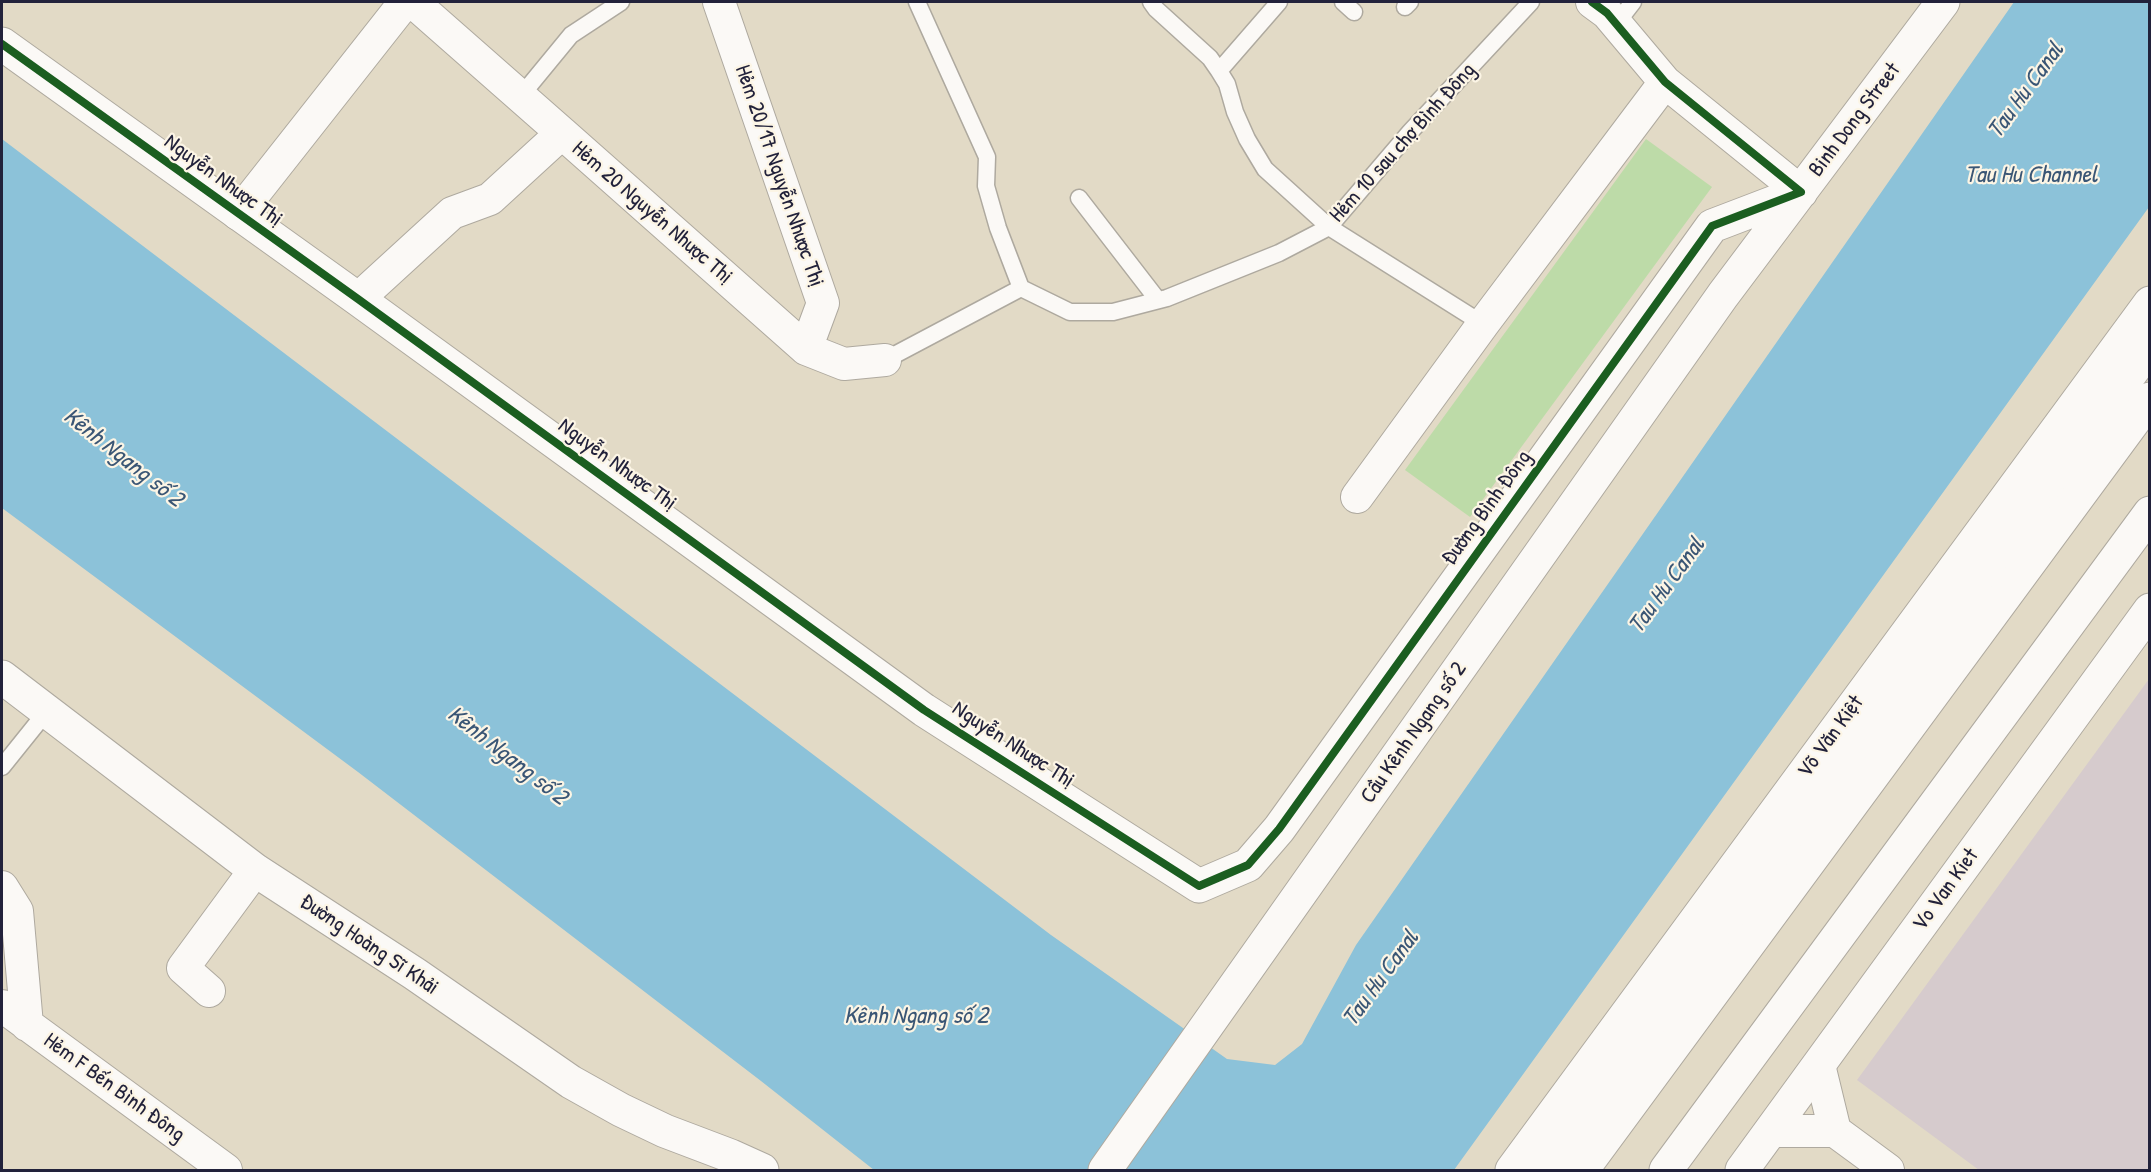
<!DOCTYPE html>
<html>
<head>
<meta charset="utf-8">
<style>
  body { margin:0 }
  #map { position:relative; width:2151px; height:1172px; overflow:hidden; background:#e2dac6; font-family:"Patrick Hand",sans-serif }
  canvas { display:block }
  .frame { position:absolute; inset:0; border:3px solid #22223b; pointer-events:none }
</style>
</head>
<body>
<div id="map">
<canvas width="2151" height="1172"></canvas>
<div class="frame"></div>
</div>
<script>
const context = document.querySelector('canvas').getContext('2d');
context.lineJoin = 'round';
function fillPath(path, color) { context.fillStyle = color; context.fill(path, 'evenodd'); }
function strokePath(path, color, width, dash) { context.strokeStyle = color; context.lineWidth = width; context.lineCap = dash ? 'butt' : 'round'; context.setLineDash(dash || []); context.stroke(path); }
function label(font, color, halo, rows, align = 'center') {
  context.font = font + ' "Patrick Hand",sans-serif'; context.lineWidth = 4.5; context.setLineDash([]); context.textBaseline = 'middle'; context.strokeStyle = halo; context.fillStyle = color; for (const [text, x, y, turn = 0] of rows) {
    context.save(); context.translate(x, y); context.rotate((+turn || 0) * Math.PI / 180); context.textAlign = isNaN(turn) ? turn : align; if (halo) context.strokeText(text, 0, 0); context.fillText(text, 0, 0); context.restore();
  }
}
fillPath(new Path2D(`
  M2149 679V1170H1979L1857 1080Z`), '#d6cbcd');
fillPath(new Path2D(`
  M1646 139 1712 187 1470 517 1405 470Z`), '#bddba8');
fillPath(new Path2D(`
  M2014 2H2149V207L1454 1170H874L761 1081 358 772 2 508V139L1051 935 1227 1059 1275 1065 1302 1044 1356 945Z`), '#8cc2d9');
const lane = new Path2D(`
  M917 2 987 157 986 186 998 228 1021 288
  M1151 2 1156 9 1210 58 1219 71 1227 84 1235 112 1247 139 1265 169 1329 227 1483 324
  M1343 2 1354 12
  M1405 7 1410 2
  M1616 24 1633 2
  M1219 71 1279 2
  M520 97 571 35 621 2
  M1079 198 1157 299
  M885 360 1021 288 1070 312H1113L1167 298 1279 253 1329 227 1410 132 1531 2
  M2 767 47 711`);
const street = new Path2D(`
  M413 2 562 133
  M719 2 823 303 806 349
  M1592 2 1607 13 1665 82 1801 192
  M238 214 405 2
  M358 299 452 213 490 199 562 133 806 349 844 364 885 360
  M1357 497 1483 324 1665 82
  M2 887 17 911 27 1025
  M209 991 183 968 255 870
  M2 1006 226 1170
  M1819 1065 1835 1131
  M1771 1131H1835L1888 1170`);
const secondary = new Path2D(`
  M2 44 358 299 924 710 1199 886 1248 865 1279 829 1712 226 1801 192
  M2 677 255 870 415 974 571 1082 621 1110 665 1131 731 1156 762 1170
  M1105 1170 1723 295 1943 2`);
const primary = new Path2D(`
  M1512 1170 2150 303
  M1545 1170 2150 347
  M1742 1170 2150 610`);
const highway = new Path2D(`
  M1582 1170 2150 399
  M1666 1170 2150 513`);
strokePath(lane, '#aea99f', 19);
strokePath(street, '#aea99f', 34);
strokePath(secondary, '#aea99f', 35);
strokePath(primary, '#aea99f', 35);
strokePath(highway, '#aea99f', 35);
strokePath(lane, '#fbf9f6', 16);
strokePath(street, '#fbf9f6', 32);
strokePath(secondary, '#fbf9f6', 33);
strokePath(primary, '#fbf9f6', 33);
strokePath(highway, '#fbf9f6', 33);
strokePath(new Path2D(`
  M2 44 358 299 924 710 1199 886 1248 865 1279 829 1712 226 1801 192 1665 82 1607 13 1592 2`), '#1b5e20', 8);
label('22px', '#22223b', '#fcf5e5', [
  ["Binh Dong Street",1855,120,-53],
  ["Hẻm 10 sau chợ Bình Đông",1403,143,-48],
  ["Hẻm 20/17 Nguyễn Nhược Thị",779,176,71],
  ["Nguyễn Nhược Thị",223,181,36],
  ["Hẻm 20 Nguyễn Nhược Thị",652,213,41],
  ["Nguyễn Nhược Thị",617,465,36],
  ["Đường Bình Đông",1487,508,-54],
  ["Cầu Kênh Ngang số 2",1414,733,-55],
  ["Võ Văn Kiệt",1831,737,-54],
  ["Nguyễn Nhược Thị",1013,745,33],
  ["Vo Van Kiet",1946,890,-54],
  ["Đường Hoàng Sĩ Khải",369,945,34],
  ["Hẻm F Bến Bình Đông",114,1088,36]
]);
label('italic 24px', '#3a5675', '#fcf5e5', [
  ["Tau Hu Canal",2026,91,-54],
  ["Tau Hu Channel",2031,176],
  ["Kênh Ngang số 2",123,458,38],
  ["Tau Hu Canal",1667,586,-54],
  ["Kênh Ngang số 2",507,756,38],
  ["Tau Hu Canal",1381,979,-54],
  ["Kênh Ngang số 2",916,1017]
]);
</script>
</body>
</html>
